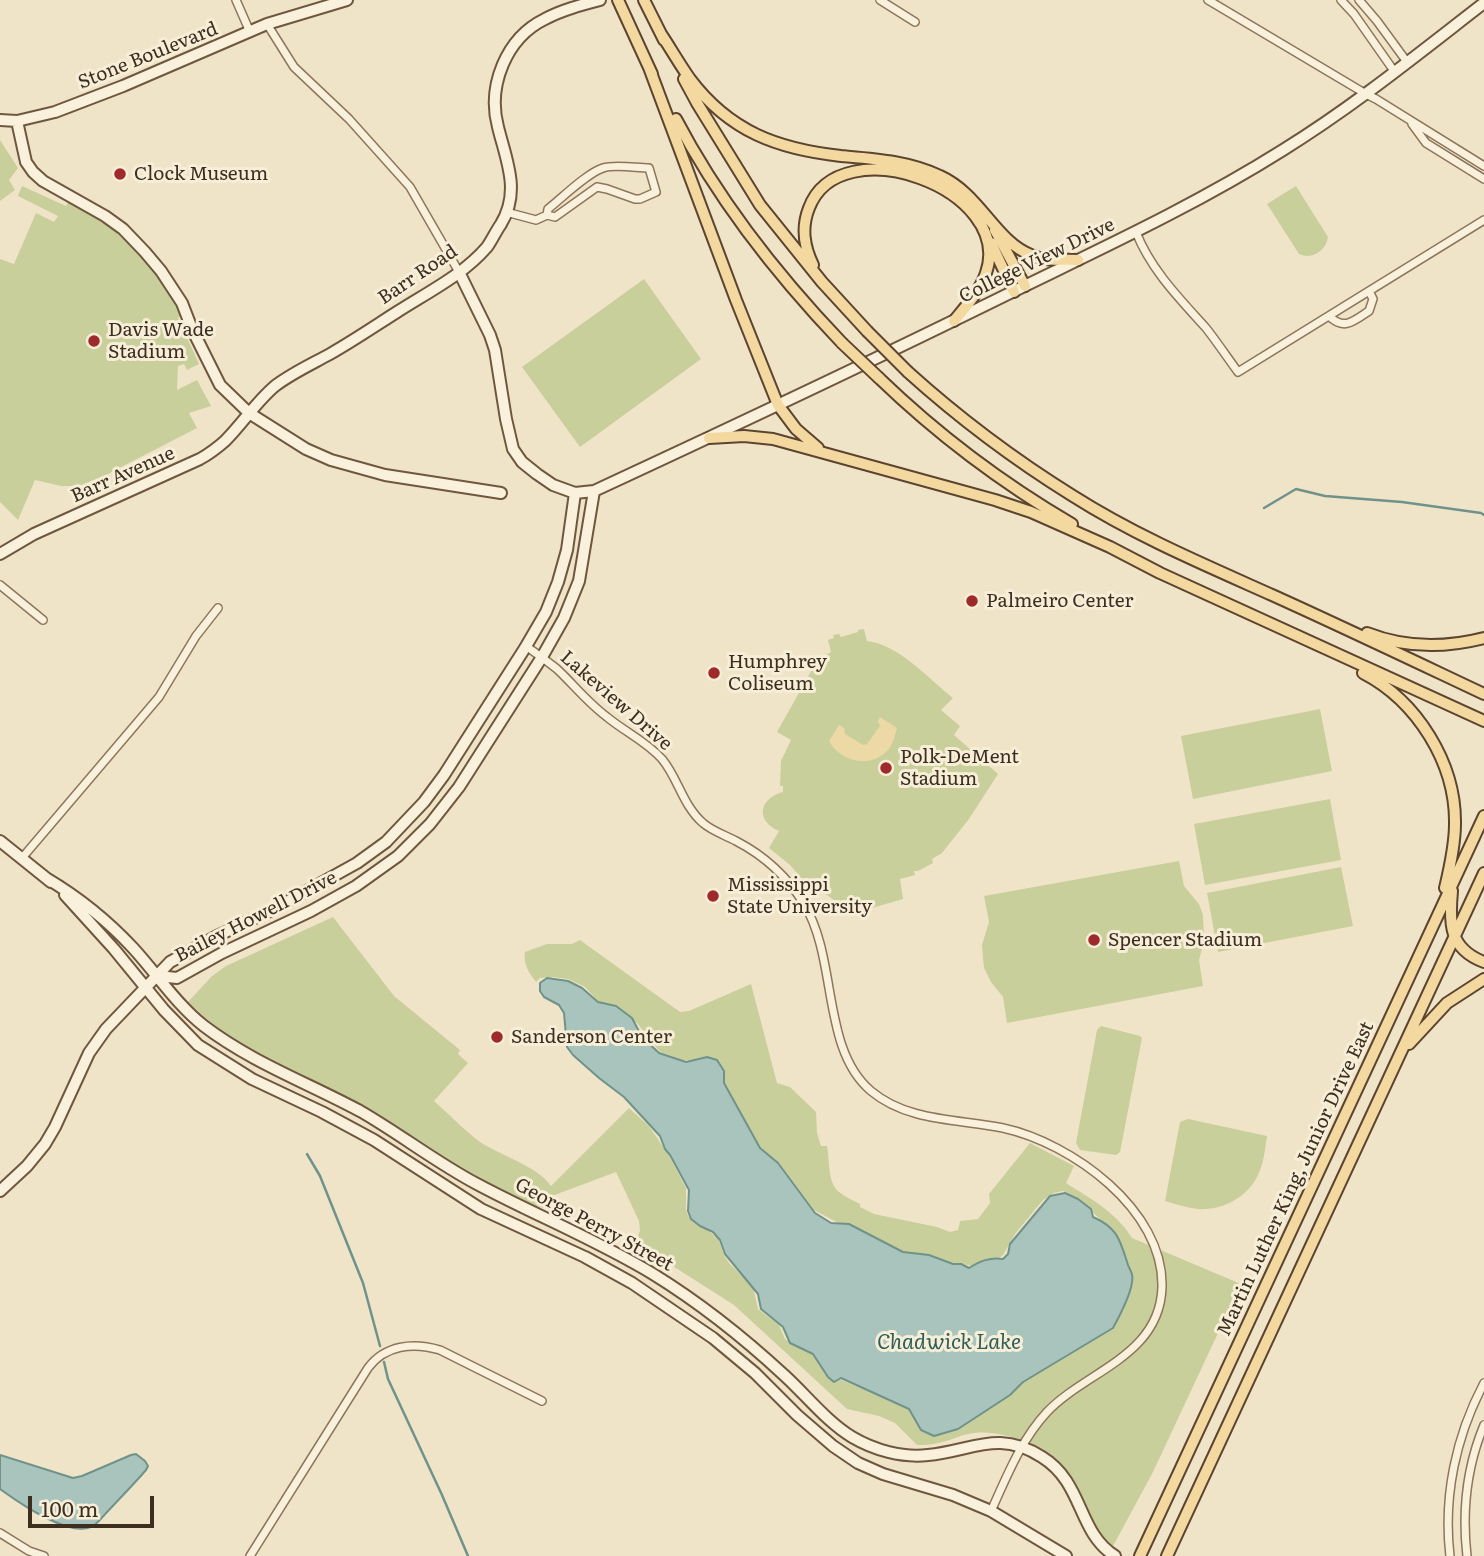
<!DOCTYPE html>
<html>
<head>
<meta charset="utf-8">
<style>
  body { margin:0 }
  #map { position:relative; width:1484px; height:1556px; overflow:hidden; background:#f0e4c8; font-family:Literata,serif }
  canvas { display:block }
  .scale { position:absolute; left:28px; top:1496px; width:126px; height:32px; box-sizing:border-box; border:4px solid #3d2e20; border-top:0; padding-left:9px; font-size:21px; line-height:24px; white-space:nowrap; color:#3d2e20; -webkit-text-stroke:5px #f7eed8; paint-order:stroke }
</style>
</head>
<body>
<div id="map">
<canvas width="1484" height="1556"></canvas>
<div class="scale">100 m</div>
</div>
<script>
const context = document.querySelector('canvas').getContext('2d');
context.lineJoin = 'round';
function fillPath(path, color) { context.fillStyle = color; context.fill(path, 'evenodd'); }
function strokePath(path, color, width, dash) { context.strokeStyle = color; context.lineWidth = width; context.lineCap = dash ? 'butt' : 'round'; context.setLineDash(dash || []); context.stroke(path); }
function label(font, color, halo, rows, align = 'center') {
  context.font = font + ' Literata,serif'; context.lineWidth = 6; context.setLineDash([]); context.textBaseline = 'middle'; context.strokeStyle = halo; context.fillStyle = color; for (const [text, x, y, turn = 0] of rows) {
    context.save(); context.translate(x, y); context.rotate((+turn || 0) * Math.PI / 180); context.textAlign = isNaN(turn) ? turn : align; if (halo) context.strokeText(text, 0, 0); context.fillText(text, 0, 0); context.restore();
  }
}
fillPath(new Path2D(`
  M0 140 18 168 9 180 15 190 0 201Z
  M22 186 66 206 69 200 102 221 127 241 155 268 184 314 178 318 199 364 187 370 184 364 178 366 177 390 197 380 211 406 189 413 197 428 106 475 79 486H61L35 480 18 520 0 502V259L14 264 36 213 54 222 58 216 18 196Z
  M1296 186 1328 237C1326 251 1312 260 1299 254L1267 204Z
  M644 279 701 359 580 447 522 367Z
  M864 629 867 641C898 644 929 679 953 698L941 710 960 726 954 735 998 774 969 819 942 853 932 859 933 863 918 871H914L915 875 900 879 903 899 872 908 860 901H835L823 892 815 894 790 865 769 848 779 831C755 821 759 798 783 792V786H780L781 761 791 740 777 732 814 666 819 659 831 652 828 640 834 638 833 635 839 634 841 637 858 632V630Z
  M1320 709 1332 771 1193 799 1181 736Z
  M1330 799 1341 860 1205 885 1194 824Z
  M1179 861 1184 886 1199 904 1203 915 1204 942 1199 960 1203 986 1007 1023 1003 997 991 982 984 968 983 959 982 945 989 922 984 896Z
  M1341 867 1353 926 1218 952 1207 893Z
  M333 917 394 996 460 1050 458 1054 468 1063 434 1101C449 1114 464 1130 480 1142 500 1155 539 1167 551 1186L629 1108 649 1126 668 1154 686 1188V1209L688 1216 718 1238 724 1255 729 1263 753 1287 758 1309 779 1325 785 1339 813 1354 828 1377 841 1380 880 1396 905 1408 909 1410 922 1428 1114 1232 1076 1197 1063 1191 1054 1193 1043 1200 1015 1234 1003 1255 993 1263 981 1267 929 1260 880 1245 814 1210 779 1163 760 1148 725 1083 724 1071 717 1060 707 1056 690 1060H682L660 1052 637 1023 598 1001 585 987 568 979 554 977 540 978 536 982C529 973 523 964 525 952L547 944H572L580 940 680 1012 689 1011 751 984 777 1083 790 1087 816 1112 817 1133 821 1146H827C830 1160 827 1182 839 1192 845 1197 853 1200 860 1204V1207L874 1214 937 1227 950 1232 958 1230 960 1221 978 1219 990 1203 989 1194 1030 1143 1074 1166 1066 1183C1091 1199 1116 1212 1132 1238L1241 1284 1153 1472 1112 1548C1091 1526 1089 1508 1075 1483 1057 1452 1010 1429 974 1433 962 1434 950 1441 938 1443 931 1445 924 1445 917 1445L895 1423 879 1416 847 1409 734 1305 635 1242 640 1231 639 1221 616 1172 552 1196 544 1208 527 1204 501 1192 452 1164 378 1115 242 1046 214 1025 188 1002 212 976 226 966Z
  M1101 1026 1140 1036 1142 1038 1120 1152 1116 1155 1080 1150 1076 1143 1097 1030Z
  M1188 1119 1267 1136C1265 1149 1264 1163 1258 1175 1248 1197 1222 1211 1198 1209 1187 1208 1176 1204 1165 1201L1180 1122Z`), '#c9cf9b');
fillPath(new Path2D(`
  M880 717 897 728C895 736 893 744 888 750 871 769 840 762 829 741L839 725 844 728 845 734 863 745 867 744 880 726 878 721Z`), '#ecd9a5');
const water = new Path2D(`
  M547 978 568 981 582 988 598 1002 616 1006 632 1018 642 1037 659 1053 686 1062 707 1057 717 1060 724 1071V1083L760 1148 778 1163 815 1213 831 1223 849 1224 903 1252 929 1255 953 1264H961L969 1268C980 1261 990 1257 1003 1259L1008 1254 1010 1244 1050 1196 1065 1193 1078 1199 1091 1209 1093 1217C1118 1228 1120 1240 1128 1265 1129 1268 1132 1272 1132 1275 1135 1287 1119 1317 1113 1328L1023 1382 1010 1395 958 1429 934 1436 921 1430 909 1409 841 1378 834 1382 828 1377 813 1354 790 1343 783 1327 761 1309 758 1294 725 1254 720 1240 713 1232 700 1226 691 1219 688 1211 689 1190 670 1155 665 1149 660 1136 624 1097 599 1078 573 1055 567 1047 564 1013 559 1005 544 997 540 991V983Z
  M136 1454 145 1461 148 1466 146 1470C134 1484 121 1497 109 1510 104 1515 99 1522 93 1526 71 1539 18 1502 0 1489V1455L73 1478 82 1476 131 1455Z`);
fillPath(water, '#a9c4bc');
strokePath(water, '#6f938a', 2);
strokePath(new Path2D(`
  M1264 508 1296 489 1325 496 1402 502 1481 513 1484 515
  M307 1154 320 1176 363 1283 380 1346
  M384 1362 388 1379 442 1495 468 1556`), '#6f938a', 2.5);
const street = new Path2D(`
  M236 0 250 32
  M880 0 915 22
  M1208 0 1366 94 1376 99 1484 166
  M1341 0 1354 14 1394 71
  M1359 0 1377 21 1407 62
  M267 24 294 67 349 119 410 187 459 272
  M1412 124 1426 143 1484 179
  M506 212 536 220 547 215 555 217 597 187 607 189 635 199H640L656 192 649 168C637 168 615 164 603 168 587 173 562 198 548 209L547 215
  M1136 232C1151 270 1179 298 1206 328 1217 342 1227 357 1238 372L1484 220
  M1329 316C1344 331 1354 321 1369 311L1373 299 1369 291
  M0 585 43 620
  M526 646C537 654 547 661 557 669 574 685 588 703 607 717 625 732 646 741 662 759 678 778 683 806 703 823 712 831 725 835 736 841 765 856 787 876 804 904 838 959 821 1049 871 1091 908 1122 959 1119 1003 1128 1072 1143 1164 1210 1162 1287 1160 1356 1086 1371 1047 1412 1021 1440 1007 1476 991 1511
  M22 858 159 697 196 636 218 608
  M0 1533 29 1551 44 1556
  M250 1556 368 1368C385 1345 413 1342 440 1350L542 1401
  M1450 1556C1443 1496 1456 1436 1484 1383
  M1467 1556C1462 1512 1467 1466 1484 1425`);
const secondary = new Path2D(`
  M0 120 17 121 55 112 123 86 267 24 347 0
  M17 121 26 162 33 172 43 181 105 216 123 229 145 252 161 271 182 303 192 329 220 385 249 413 306 449 331 460 385 475 501 493
  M459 272 490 335 495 350 506 419 513 449 522 462 537 474 553 485 575 493 594 491C732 427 870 362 1006 295 1100 249 1194 206 1283 150 1354 106 1418 54 1484 3
  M0 554 34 534 200 459C209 454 217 448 225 441 243 423 256 402 275 386 292 373 312 364 330 354 353 341 375 326 397 312 428 292 463 275 487 247 492 240 496 231 501 224 521 191 506 160 498 127 487 86 506 38 545 19 562 10 581 5 600 0
  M0 841 51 882
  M46 878C78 897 107 920 133 948 157 974 176 1004 204 1026 251 1062 308 1083 360 1111 400 1134 437 1163 477 1184 535 1215 597 1240 653 1274 700 1303 744 1338 784 1375 806 1395 827 1422 852 1437 874 1450 902 1458 928 1455 972 1451 998 1429 1042 1457 1084 1483 1077 1532 1115 1556
  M65 895 114 949 164 1010 198 1045 252 1079 322 1112 374 1140 481 1209 585 1257 632 1283 713 1338 755 1373 797 1415 833 1446 858 1463 883 1474 953 1495 991 1511 1066 1556
  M158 976 177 978 222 953 311 911 356 886 398 856 430 824 459 787 489 740 542 657 564 618 579 581 594 491
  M0 1191 27 1166 45 1144 55 1127 89 1053 106 1029 170 962 219 935 276 908 357 863 386 842 424 802 444 775 525 648 546 612 558 582 567 550 575 493`);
const primary = new Path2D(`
  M618 0 652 74
  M644 0 664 40
  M661 34C671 49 680 65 690 79 730 132 778 149 841 156 875 159 909 161 940 176 980 194 995 241 1031 255 1046 262 1063 259 1078 260
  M650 70 736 300 778 405 796 429 818 448
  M684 79 697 103 760 205 822 282 867 331
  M676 119C719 201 778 276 842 343
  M995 230 1025 286
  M991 243 1014 292
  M813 265C804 246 801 228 809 208 840 126 1015 189 986 273 980 291 966 306 954 321
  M908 372C959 418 1015 460 1073 496 1136 536 1205 565 1272 595 1343 627 1414 661 1484 694
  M879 378C937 434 1002 483 1072 524
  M709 438 744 436 773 439 995 500 1031 512 1110 547 1160 573 1484 721
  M1367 633C1405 648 1445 648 1484 638
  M1363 673C1417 701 1456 763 1455 824 1455 845 1450 867 1445 888
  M1452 891C1449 923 1449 949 1484 962
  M1409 1044 1447 1003 1484 979
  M1140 1556 1484 816
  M1167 1556 1484 873`);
strokePath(street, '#8d765c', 10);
strokePath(secondary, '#6f573f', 14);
strokePath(primary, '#5b4430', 14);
strokePath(street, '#faf1dc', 7);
strokePath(secondary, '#faf1dc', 10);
strokePath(primary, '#f3d9a0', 10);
const primaryBridge = new Path2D(`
  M867 331 908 372
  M842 343 879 378`);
strokePath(primaryBridge, '#5b4430', 14, []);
strokePath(primaryBridge, '#f3d9a0', 10);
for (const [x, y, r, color] of [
  [120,174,7,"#9e2a2b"],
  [94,341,7,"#9e2a2b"],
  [972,601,7,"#9e2a2b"],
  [714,673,7,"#9e2a2b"],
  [886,768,7,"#9e2a2b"],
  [713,896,7,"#9e2a2b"],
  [1094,940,7,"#9e2a2b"],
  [497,1037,7,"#9e2a2b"]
]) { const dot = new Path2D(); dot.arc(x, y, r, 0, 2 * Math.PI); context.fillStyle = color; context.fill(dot); strokePath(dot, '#f7eed8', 2.5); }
label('19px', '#3d2e20', '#f7eed8', [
  ["Stone Boulevard",148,56,-22],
  ["College View Drive",1037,261,-26],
  ["Barr Road",418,275,-34],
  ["Barr Avenue",123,475,-24],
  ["Lakeview Drive",616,701,41],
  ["Bailey Howell Drive",256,917,-27],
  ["Martin Luther King, Junior Drive East",1296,1179,-65],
  ["George Perry Street",594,1225,28]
]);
label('19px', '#3d2e20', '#f7eed8', [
  ["Clock Museum",134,174],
  ["Davis Wade",108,330],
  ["Stadium",108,352],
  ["Palmeiro Center",986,601],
  ["Humphrey",728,662],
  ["Coliseum",728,684],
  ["Polk-DeMent",900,757],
  ["Stadium",900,779],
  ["Mississippi",727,885],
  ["State University",727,907],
  ["Spencer Stadium",1108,940],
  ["Sanderson Center",511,1037]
], 'left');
label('italic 21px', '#2f5d5a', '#f7eed8', [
  ["Chadwick Lake",949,1343]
]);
</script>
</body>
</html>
